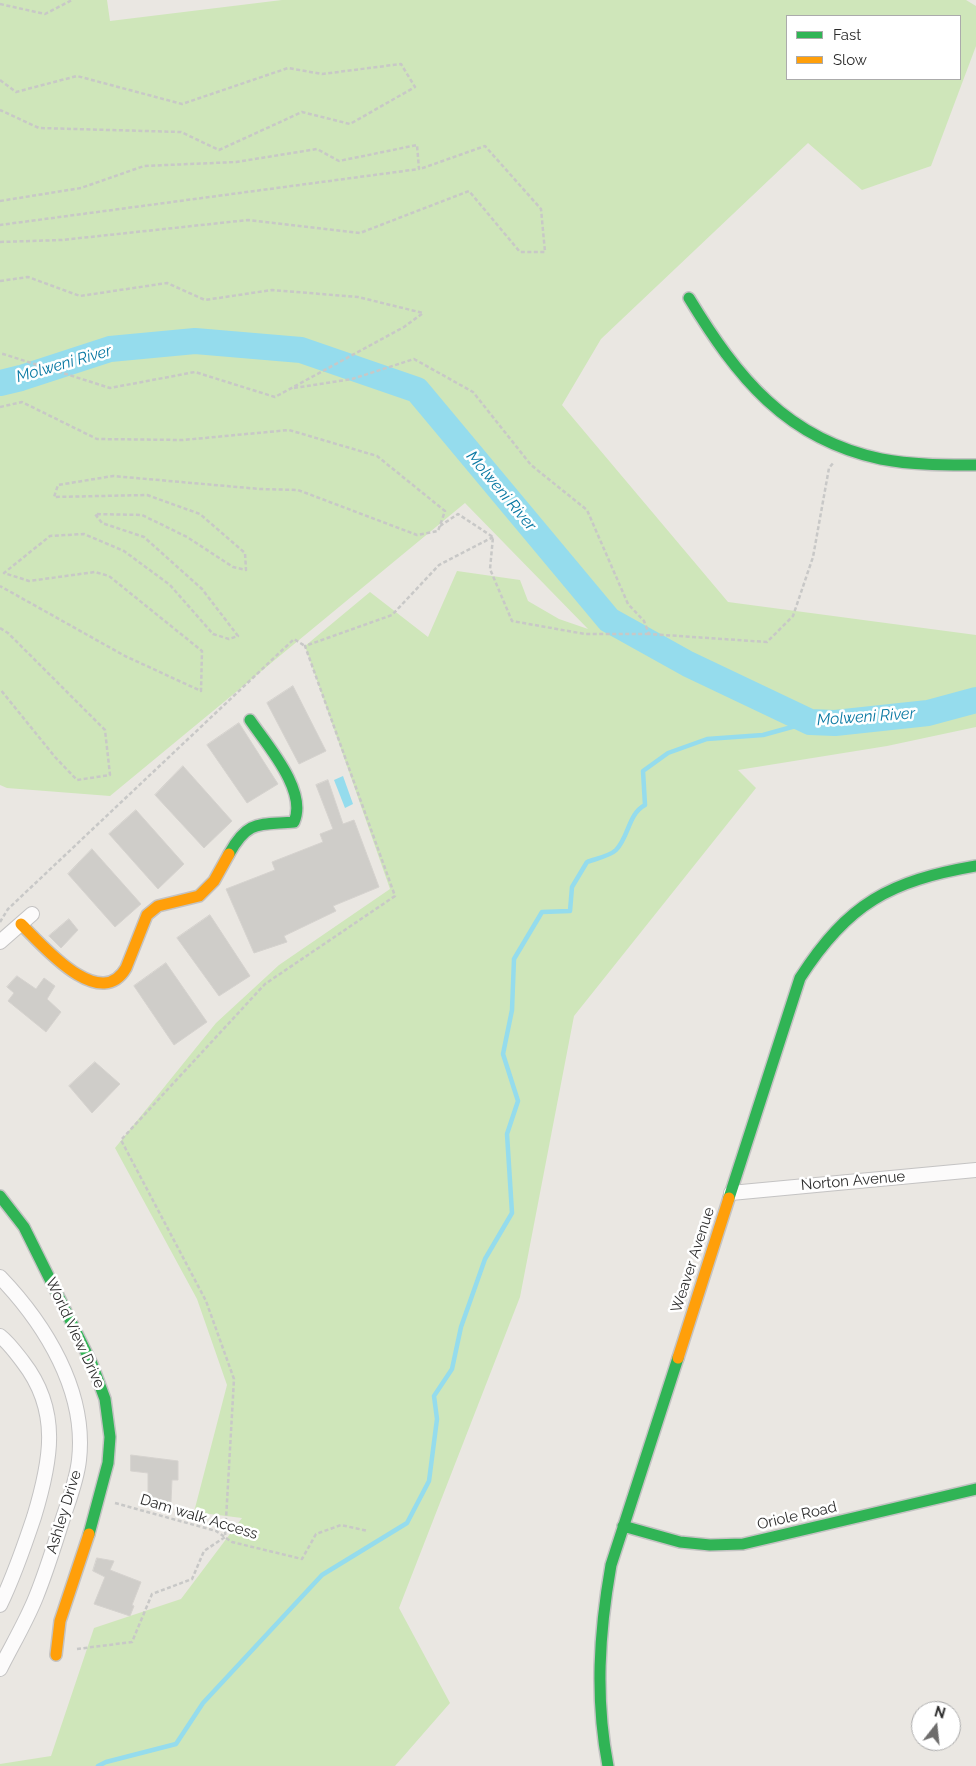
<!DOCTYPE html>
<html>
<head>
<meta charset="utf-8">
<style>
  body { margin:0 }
  #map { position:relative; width:976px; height:1766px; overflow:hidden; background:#eae7e2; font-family:Raleway,sans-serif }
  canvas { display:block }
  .legend { position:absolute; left:786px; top:15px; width:175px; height:65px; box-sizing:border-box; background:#fff; border:1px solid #ababab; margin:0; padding:6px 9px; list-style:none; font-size:15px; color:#2c2c2c }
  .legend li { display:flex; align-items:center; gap:10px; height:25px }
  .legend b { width:25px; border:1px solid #ababab }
  .north { position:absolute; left:911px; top:1701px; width:50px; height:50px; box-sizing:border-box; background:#fff; border:1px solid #ababab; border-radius:50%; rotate:16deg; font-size:14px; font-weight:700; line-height:20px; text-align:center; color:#2c2c2c }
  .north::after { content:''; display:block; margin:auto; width:18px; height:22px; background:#6e6d6c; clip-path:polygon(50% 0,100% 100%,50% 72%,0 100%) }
</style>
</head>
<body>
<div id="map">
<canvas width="976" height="1766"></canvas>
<ul class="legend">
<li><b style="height:6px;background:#30b455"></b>Fast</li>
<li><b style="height:6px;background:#ff9f0a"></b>Slow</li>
</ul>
<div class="north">N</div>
</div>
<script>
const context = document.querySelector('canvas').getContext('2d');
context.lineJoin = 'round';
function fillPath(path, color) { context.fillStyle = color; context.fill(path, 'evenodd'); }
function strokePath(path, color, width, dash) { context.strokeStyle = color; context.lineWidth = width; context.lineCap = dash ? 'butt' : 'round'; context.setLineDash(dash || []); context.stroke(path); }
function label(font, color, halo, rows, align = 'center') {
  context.font = font + ' Raleway,sans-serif'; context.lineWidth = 5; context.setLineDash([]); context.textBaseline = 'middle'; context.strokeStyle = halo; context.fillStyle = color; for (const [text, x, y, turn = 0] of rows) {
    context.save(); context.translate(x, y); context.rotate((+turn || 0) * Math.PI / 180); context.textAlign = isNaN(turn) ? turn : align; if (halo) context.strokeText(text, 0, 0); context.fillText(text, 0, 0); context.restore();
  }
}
fillPath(new Path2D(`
  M0 0H107L110 21 282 0H966L976 6V46L931 166 862 190 808 143 601 339 562 405 728 602 976 635V727L887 746 738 770 756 788 574 1016 520 1297 399 1608 450 1703 395 1766H0V1764L51 1756 94 1628 181 1599 242 1518 194 1512 227 1385 197 1299 115 1148 216 1023 279 965 390 889 305 646 370 592 428 637 457 571 520 580 528 601 559 619 588 629 465 503 110 796 7 788 0 785ZM787 16H960V79H787Z`), '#cfe6ba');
fillPath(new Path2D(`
  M343 776 353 804 345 808 334 780Z`), '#95dced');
strokePath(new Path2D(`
  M98 1766 106 1762 176 1744 203 1703 322 1575 407 1523 429 1481 437 1419 434 1396 452 1369 461 1327 485 1259 512 1213 507 1134 518 1101 503 1054 512 1010 514 959 542 912 570 911 572 887 587 862C595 859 610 856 616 850 629 837 628 814 645 805L643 771 668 753 707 739 763 735 810 722`), '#95dced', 4.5);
strokePath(new Path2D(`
  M0 383 21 378 110 349 195 341 301 350 417 390 609 620 688 664 810 722 835 723 928 713 976 700`), '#95dced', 26);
const building = new Path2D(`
  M293 686 326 751 299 764 267 703Z
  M239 723 278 784 247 803 207 745Z
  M183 766 232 821 204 848 155 795Z
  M328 780 343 824 354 820 379 887 333 906 336 911 284 936 287 942 254 953 226 889 275 870 272 862 323 842 320 834 333 829 316 785Z
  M136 810 184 864 158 889 109 834Z
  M92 849 141 904 115 927 68 874Z
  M210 915 250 976 219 996 177 938Z
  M69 919 78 930 61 948 49 936Z
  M166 963 207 1022 174 1045 134 986Z
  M17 976 36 989 44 978 55 986 47 999 61 1012 46 1032 8 1001 14 993 7 987Z
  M95 1062 120 1084 92 1113 69 1086Z
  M131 1455 178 1461V1480H172L171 1502 148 1501V1473L131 1471Z
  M97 1558 114 1561 110 1570 141 1582 132 1605 134 1606 130 1616 94 1604 105 1577 93 1571Z`);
fillPath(building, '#cfcdc9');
strokePath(building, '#d5d2ce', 1);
const street = new Path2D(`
  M0 942 32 914
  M731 1193 976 1170
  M0 1277C45 1324 87 1391 79 1460 77 1479 70 1497 64 1515 55 1543 47 1570 36 1597 26 1622 12 1645 0 1669
  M0 1336C9 1343 16 1353 23 1362 61 1411 51 1461 34 1517 24 1547 14 1576 0 1605`);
const fast = new Path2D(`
  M689 298C737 377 786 439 881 459 912 465 944 465 976 465
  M229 854C248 819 260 825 294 822 308 791 267 745 250 720
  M0 1196 24 1227 92 1364 105 1399 110 1437 108 1463 89 1534
  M729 1198 800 978C848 903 890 881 976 866
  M623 1526 680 1542 710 1545 743 1544 976 1489
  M608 1766C595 1698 599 1633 611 1565L678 1358`);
const slow = new Path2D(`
  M21 924C42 945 100 1013 126 968L147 915 158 906 199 896 214 881 229 854
  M678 1358 729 1198
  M56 1655 60 1621 89 1534`);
strokePath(street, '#c4c3c3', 16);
strokePath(fast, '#c4c3c3', 14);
strokePath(slow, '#c4c3c3', 14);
strokePath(new Path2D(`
  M0 4 45 14 72 0
  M0 80 16 92 77 76 182 104 288 68 322 74 401 64 415 87 350 124 302 112 219 150 181 132 39 128 0 110
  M0 201 81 188 144 166 236 162 317 149 339 161 417 145 419 169 0 225
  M0 242 62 240 248 220 360 233 469 191 520 252H545L541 209 485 146 420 169
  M0 281 28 277 80 296 167 283 205 300 272 290 358 297 423 313 404 327 275 397 195 372 110 388 0 353
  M294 388 352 379 414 359 473 392 531 465 587 510 628 604 644 621 649 634 767 642 793 616 813 557 829 468 834 462
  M0 407 22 402 97 439 183 440 289 430 377 456 445 511 438 531 417 535 298 490 260 489 113 476 58 485 54 497 147 495 200 514 245 553 246 570 233 567 187 537 142 515 95 514 102 523 144 537 202 589 238 636 229 639 213 634 170 585 124 551 84 534 50 536 4 573 29 581 95 572 109 576 202 651 201 691 125 656 0 586
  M440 526 458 514 493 537 490 569 512 621 585 634H649
  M0 628 8 633 105 730 110 775 77 780 55 757 0 689
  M0 922 8 909 294 639 305 646
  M115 1503 216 1531 232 1542 302 1559 316 1534 341 1525 368 1531
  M77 1649 132 1642 152 1594 192 1579 204 1551 225 1537 234 1379 206 1301 121 1140 265 984 395 896 305 646 392 615 439 565 493 537`), '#c8c8c7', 2.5, [4, 2.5]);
strokePath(street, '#fcfbfb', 14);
strokePath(fast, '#30b455', 11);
strokePath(slow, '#ff9f0a', 11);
label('15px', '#2c2c2c', '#fff', [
  ["Norton Avenue",853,1181,-5],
  ["Weaver Avenue",693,1260,-72],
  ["World View Drive",75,1333,65],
  ["Ashley Drive",64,1512,-73],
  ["Oriole Road",797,1516,-13],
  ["Dam walk Access",199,1517,17]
]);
label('italic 16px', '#0a79a3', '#fff', [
  ["Molweni River",64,364,-16],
  ["Molweni River",501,491,50],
  ["Molweni River",866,717,-4]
]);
</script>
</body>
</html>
